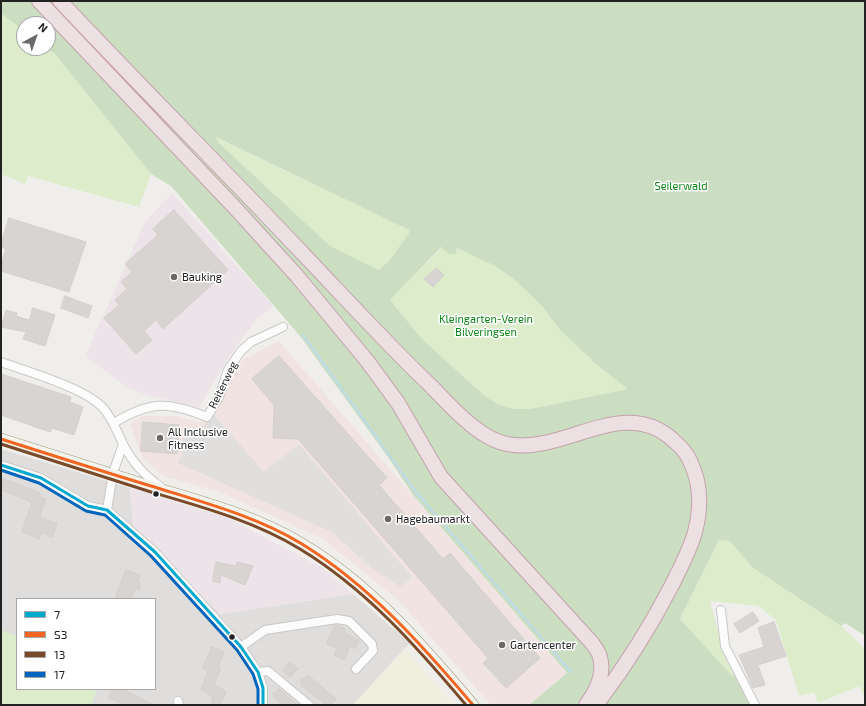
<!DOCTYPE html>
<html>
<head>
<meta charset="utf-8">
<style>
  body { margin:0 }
  #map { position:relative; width:866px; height:706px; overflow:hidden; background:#f0eeeb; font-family:"Exo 2",sans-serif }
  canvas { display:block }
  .frame { position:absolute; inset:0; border:2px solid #222; pointer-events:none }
  .legend { position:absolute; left:16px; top:598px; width:140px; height:92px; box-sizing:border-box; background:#fff; border:1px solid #a7a7a7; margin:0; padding:5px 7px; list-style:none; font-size:12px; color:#222 }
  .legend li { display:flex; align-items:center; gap:8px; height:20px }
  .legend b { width:20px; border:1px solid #a7a7a7 }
  .north { position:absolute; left:16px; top:16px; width:40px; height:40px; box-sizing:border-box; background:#fff; border:1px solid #a7a7a7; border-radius:50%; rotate:40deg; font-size:11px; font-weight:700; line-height:16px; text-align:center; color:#222 }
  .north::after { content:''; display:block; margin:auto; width:14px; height:18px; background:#6a6968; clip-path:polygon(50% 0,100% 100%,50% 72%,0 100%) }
</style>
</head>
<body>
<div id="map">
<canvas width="866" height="706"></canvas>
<div class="frame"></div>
<ul class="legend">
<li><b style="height:5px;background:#00a9ce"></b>7</li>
<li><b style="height:5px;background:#f26522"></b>S3</li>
<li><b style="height:5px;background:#7a4b2a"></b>13</li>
<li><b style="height:5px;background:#0065bd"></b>17</li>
</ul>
<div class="north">N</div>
</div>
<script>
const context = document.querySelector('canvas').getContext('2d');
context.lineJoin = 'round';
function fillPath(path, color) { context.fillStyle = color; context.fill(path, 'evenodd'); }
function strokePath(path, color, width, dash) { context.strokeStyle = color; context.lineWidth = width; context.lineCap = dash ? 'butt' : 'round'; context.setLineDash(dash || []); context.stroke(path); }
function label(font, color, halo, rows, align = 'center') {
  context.font = font + ' "Exo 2",sans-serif'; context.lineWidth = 3; context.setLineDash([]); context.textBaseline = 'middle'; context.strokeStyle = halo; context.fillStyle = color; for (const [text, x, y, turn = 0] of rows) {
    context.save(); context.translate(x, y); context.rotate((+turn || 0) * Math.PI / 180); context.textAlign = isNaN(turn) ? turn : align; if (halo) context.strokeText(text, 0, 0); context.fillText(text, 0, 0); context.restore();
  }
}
fillPath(new Path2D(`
  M1 449 130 488 133 525 220 614 353 594 410 643 353 705H1ZM17 599H155V689H17Z`), '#dfdedc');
fillPath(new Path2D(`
  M279 341 567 674 528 705H491L398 600 323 539 220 492 163 476 143 459 130 424 142 416H177L201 423 244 359Z`), '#f1e3e1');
fillPath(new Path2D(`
  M172 193 273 306 256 320 234 349 199 407 150 396 128 388 85 356 145 222Z
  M130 488 228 518 323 568 353 594 220 614 133 525Z`), '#ede4e9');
fillPath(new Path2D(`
  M405 648 453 705H353Z`), '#efefdf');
fillPath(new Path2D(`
  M1 13 24 31V48H47L56 55 151 174 139 207 28 176 25 184 1 174Z
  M215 137 409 230V233L389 261 379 270 330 246 219 143Z
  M442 247 449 254H456L457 248 495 266 516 281 542 306 560 330 597 365 629 389 530 409H513L498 404 486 397 422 339 390 300Z
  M719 540 730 541 752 567 841 626 865 649V699L860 686 818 703 814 692 799 696 776 620 758 606 710 601 723 650 735 674 733 677 680 619Z
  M1 630 17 636V689H97L91 705H1Z`), '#ddeccb');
fillPath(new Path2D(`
  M1 1H865V637L864 635 845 623 841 626 752 567 730 541 719 540 680 619 733 677 735 674 751 705H529L567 673 413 495 390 460 300 336 171 186 151 174 56 55 47 48 48 24H24V31L1 13ZM216 137 409 230V233L389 261 379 270 330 246 219 143ZM441 247 449 254H456L457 248 495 266 516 281 542 306 560 330 597 365 628 389 530 409H513L498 404 486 397 422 339 390 300Z`), '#cbdec1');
fillPath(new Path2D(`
  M214 415 264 472 299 444 412 577 401 587 373 569 332 532 178 463 183 451V437L200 430Z`), '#e0dfde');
strokePath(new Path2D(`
  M303 335 415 491 571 672`), '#bfdbe3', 2.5);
const building = new Path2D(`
  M174 210 228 270 163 329 156 320 144 331 152 340 136 354 104 318 119 305 115 300 127 289 121 282 132 272 125 264 158 235 153 229Z
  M9 218 86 242 69 292 1 271V264L6 249 1 247V244Z
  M437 268 444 275 433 287 424 279Z
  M65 296 92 306 88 318 61 308Z
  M33 308 55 315 45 346 23 339 26 332 1 327 6 310 17 313 16 316 29 320Z
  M279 356 387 478 379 485 443 559 450 553 540 658 506 688 483 663 488 658 298 439 273 438 274 405 252 379Z
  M1 374 71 397 70 402 83 407 74 435 52 428 50 432 1 415Z
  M143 422 179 425 177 454 141 451Z
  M4 479 40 493 39 497 46 499 39 517 57 524 52 537 41 533 39 539 22 532 32 502 1 490Z
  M216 562 236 566 237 562 253 566 245 585 221 575 220 583 213 581Z
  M126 570 140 575 138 582 140 583V590L135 588 131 599H118L116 597Z
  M753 612 759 621 740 633 734 624Z
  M774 622 786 656 758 665 765 685 753 688 739 655 764 647 758 628Z
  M335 625 346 629 344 633 359 640 355 649 350 646 344 660 334 655 337 648 327 644Z
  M212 647 224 652 218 667 221 668 215 682V685L226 692 220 705H211L213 696 201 690 208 670 203 668Z
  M290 662 298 669 290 677 283 671Z
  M309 676 336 699 331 705H326L301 685V680Z
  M112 689H122L154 705H125L109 698Z
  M279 689 288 697 298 705H282L274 698 273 693H276Z`);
fillPath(building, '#d7d4d2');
strokePath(building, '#d3d0cc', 1);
const street = new Path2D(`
  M1 362C28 372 86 388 104 409 113 420 117 431 123 444 132 462 145 476 161 487
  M114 423C150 401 168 401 207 417L219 397 228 370 241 351 251 342 283 327
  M1 465 41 478 88 506 107 510 155 552 241 647 258 672 263 688V705
  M107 510 113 473 123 444
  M721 610 725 646 755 705
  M241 647 265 630 337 619 349 621 372 644 373 651 356 669
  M258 672 268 671 309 705
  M178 701 179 705`);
const secondary = new Path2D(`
  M1 439C46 453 91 468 136 482 193 500 251 513 302 544 371 585 422 645 473 705`);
const highway = new Path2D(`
  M39 1 237 210 297 276 368 362 398 403 441 477 592 643C595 647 599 652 600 657 605 675 596 692 586 705
  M60 1C141 87 225 171 306 257 347 300 387 344 430 385 443 398 455 412 470 424 482 434 498 444 514 445 567 451 625 396 673 440 680 446 687 453 690 461 701 483 701 509 695 532 690 550 681 566 673 583 651 626 625 667 596 705`);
strokePath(street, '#c9c8c7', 10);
strokePath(secondary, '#999a82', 12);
strokePath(highway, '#c5a2ac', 16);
strokePath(street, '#fdfcfc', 8);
strokePath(secondary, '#f4f4ed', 11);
strokePath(highway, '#ece0e2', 14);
strokePath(new Path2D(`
  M1 465 41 478 88 506 107 510 155 552 241 647 258 672 263 688V705`), '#00a9ce', 3);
strokePath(new Path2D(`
  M1 439C51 455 101 471 151 486 202 502 256 516 302 544 370 586 422 645 473 705`), '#f26522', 3);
strokePath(new Path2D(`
  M1 444C51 460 101 476 151 492 202 507 254 521 300 549 366 589 417 647 466 705`), '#7a4b2a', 3);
strokePath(new Path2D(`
  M1 470 39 483 86 511 105 515 151 556 237 650 253 674 258 689V705`), '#0065bd', 3);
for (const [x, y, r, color] of [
  [174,277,4,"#6a6968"],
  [160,438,4,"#6a6968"],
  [156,494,3.5,"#222"],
  [388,519,4,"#6a6968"],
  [232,637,3.5,"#222"],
  [502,645,4,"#6a6968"]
]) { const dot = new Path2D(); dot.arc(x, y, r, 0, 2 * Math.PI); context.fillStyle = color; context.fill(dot); strokePath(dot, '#fff', 1.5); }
label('11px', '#0c8416', '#fff', [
  ["Seilerwald",681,186],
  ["Kleingarten-Verein",486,319],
  ["Bilveringsen",486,332]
]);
label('11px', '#222', '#fff', [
  ["Bauking",182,277],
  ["All Inclusive",168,432],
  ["Fitness",168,445],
  ["Hagebaumarkt",396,519],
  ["Gartencenter",510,645]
], 'left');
label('11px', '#222', '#fff', [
  ["Reiterweg",223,385,-64]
]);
</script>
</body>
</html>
